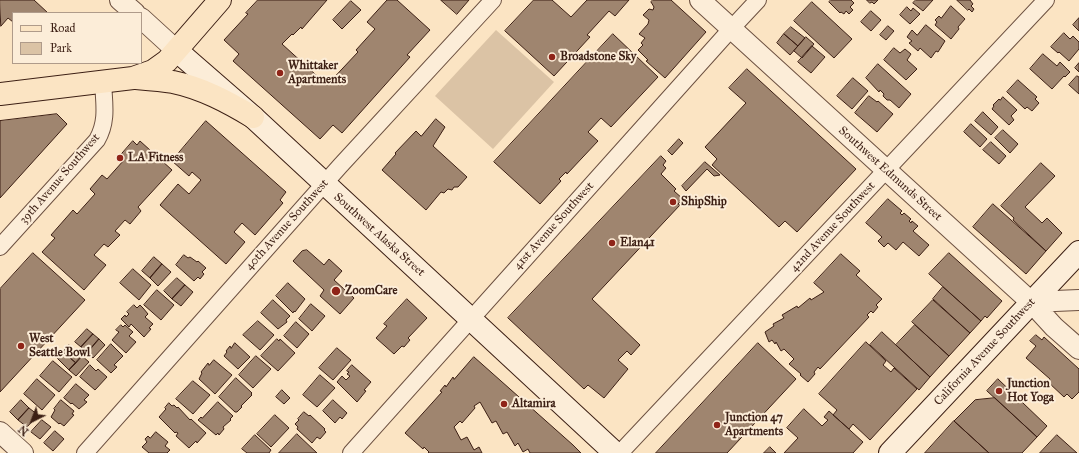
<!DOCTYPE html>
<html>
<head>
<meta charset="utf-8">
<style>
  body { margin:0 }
  #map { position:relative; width:1079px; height:453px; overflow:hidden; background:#fbe4c3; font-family:"IM FELL Great Primer",serif }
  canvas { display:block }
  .legend { position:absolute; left:12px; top:12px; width:130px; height:52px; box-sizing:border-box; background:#fcedd8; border:1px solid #af9b8a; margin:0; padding:5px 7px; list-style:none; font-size:12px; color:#3c1f14 }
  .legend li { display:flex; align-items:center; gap:8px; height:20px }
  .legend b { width:20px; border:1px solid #af9b8a }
  .north { position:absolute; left:12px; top:401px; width:40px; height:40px; -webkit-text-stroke:3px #fcedd8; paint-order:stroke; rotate:222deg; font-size:11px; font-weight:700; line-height:16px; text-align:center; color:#3c1f14 }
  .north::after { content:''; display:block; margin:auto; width:14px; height:18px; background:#3c1f14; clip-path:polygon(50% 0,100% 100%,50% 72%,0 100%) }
</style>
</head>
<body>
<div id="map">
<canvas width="1079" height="453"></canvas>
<ul class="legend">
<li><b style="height:5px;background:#fbe4c3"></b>Road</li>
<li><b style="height:11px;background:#dbc3a5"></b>Park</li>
</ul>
<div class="north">N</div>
</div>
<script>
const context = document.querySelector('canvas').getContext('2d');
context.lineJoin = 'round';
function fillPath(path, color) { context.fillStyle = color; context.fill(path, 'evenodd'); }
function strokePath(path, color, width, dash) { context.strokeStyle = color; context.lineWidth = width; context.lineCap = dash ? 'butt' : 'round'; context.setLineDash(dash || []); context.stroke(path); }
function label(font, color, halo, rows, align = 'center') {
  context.font = font + ' "IM FELL Great Primer",serif'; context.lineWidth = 4; context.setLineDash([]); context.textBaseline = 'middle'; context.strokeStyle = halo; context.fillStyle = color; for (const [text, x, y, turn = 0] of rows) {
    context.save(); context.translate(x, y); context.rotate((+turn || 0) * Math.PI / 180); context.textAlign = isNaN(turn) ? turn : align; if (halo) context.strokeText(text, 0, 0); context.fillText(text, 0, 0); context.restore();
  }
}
fillPath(new Path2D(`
  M496 30 554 82 493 149 435 96Z`), '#dbc3a5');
const building = new Path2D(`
  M0 0H34L48 13H13V22L8 18 1 26Z
  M258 0H327L302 29 301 27 293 35 292 34 282 44 327 85 358 52 356 50 375 29 367 22 387 0H397L430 30 407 55 410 57 342 133 333 125 320 139 233 61 239 54 224 40 248 14 246 13Z
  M441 0H469L457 14Z
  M534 0H552L571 17 587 0H629L615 16 609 11 587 35 590 37 554 76 505 31Z
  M653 0H671L706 32 665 78 646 61 648 60 638 50 643 45 641 43 645 38 639 34 648 24 649 20 643 15 649 9 653 10 654 7 651 2Z
  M831 0H851L854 3 850 7 853 10 849 14 846 11 844 14 841 12 840 13 829 2Z
  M867 0H878L874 4 872 2 870 3Z
  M916 0H933L923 11 913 3Z
  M957 0H970L973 4 971 6 974 9 972 12 969 9 968 10Z
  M351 1 361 10 342 29 333 20Z
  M812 2 852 39 834 58 794 21Z
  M951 6 965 19 958 27 959 29 951 39 935 25 937 22 935 20 939 16 941 18Z
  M907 7 911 11 913 8 920 14 910 24 900 15Z
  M871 11 881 20 871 31 861 22Z
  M1079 18V31L1073 25Z
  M926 25 945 41 938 52 936 51 931 58 920 48 918 51 909 43 912 41 907 37 912 30 917 35Z
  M888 26 894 31 886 40 880 35Z
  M791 27 805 38 798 46 784 34Z
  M1064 33 1070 39 1073 36 1079 42V49L1069 61 1059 52 1058 53 1051 47Z
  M613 34 658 77 611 127 601 118 588 132 598 141 567 174 566 172 559 179 561 181 540 204 494 162Z
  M784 34 798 46 790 55 777 43Z
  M806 37 814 44 802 58 794 51Z
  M812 46 825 57 811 73 798 62Z
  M894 48 900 53 905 49 911 54 907 60 917 69 906 80 884 60Z
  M1043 54 1057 66 1060 62 1070 72 1065 77 1064 76 1052 89 1030 69Z
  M1079 63V72L1075 68Z
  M878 64 911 94 899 108 890 100H887L883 96 884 94 880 90 879 92 866 78Z
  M747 69 856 169 797 232 785 221 779 227 712 165 717 159 705 147 746 103 729 88Z
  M1077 76 1079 77V94L1069 85Z
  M853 78 868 91 852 109 837 96Z
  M1018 80 1037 97 1035 99 1039 103 1032 111 1027 107 1025 109 1007 92Z
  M869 96 877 102 878 101 893 114 877 132 855 113Z
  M1003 97 1017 110 1011 116 1014 120 1009 125 992 109 994 106 993 105 999 99 1000 100Z
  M983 112 998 127 991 135 975 121Z
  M57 114 67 124 0 198V121Z
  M436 119 445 127 433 146 467 177 458 187H454L452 190 448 189 444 193 441 192 426 210 382 170 396 154 395 153 416 131 421 136Z
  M206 121 286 192 280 200 283 203 255 235 242 223 234 232 245 242 226 264 160 205 178 184 189 194 201 180 192 172 189 176 172 161Z
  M971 124 987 139 980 147 964 132Z
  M1003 130 1018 144 1010 153 995 138Z
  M679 139 683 143 672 155 668 151Z
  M133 141 137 145 140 141 172 170 138 207 141 211 130 224 125 220 115 231 120 235 108 247 104 244 94 255 106 265 84 290 42 252 55 238 51 235 73 210 77 214 95 194 90 189 102 175 107 179 124 160 120 156Z
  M991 142 1006 156 999 164 983 150Z
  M661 156 666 161 663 165 666 168 661 174 676 189 674 191 683 199 678 204 680 205 592 299 640 345 631 355 627 351 618 360 628 369 604 398 588 385 584 389 508 318Z
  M705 162 720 175 714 176 707 169 686 191 682 186Z
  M1041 163 1055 176 1025 207 1042 223 1047 218 1062 233 1046 251 1013 220 1014 218 1001 206Z
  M888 199 902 211 900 213 902 215 904 213 911 219 909 221 911 223 912 221 918 226 913 231 929 245 919 256 903 242 896 250 888 243 884 247 878 241 882 237 866 223Z
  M993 204 1046 251 1026 274 973 227Z
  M307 250 324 265 329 259 342 271 334 280 354 298 340 314 320 296 324 290 293 261 302 251Z
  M33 253 85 300 0 392V289Z
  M949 253 1002 301 987 318 985 316 981 321 929 274Z
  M841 254 860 271 856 275 882 299 876 305 878 307 873 313 871 311 867 315 869 317 820 369 818 367 814 372 815 374 808 382 800 375 801 374 789 364 794 359 784 349 781 351 776 342 775 344 772 340 769 342 765 332 774 326 773 324 784 318 782 315 797 306 798 308 810 298 811 300 824 292 814 283Z
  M184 255 188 258 190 257 197 262 198 261 206 268 202 272 204 274 200 279 198 277 194 281 176 265Z
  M154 257 162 264 150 278 142 271Z
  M162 264 171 272 158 286 150 278Z
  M133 269 151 285 139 300 120 283Z
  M177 278 185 285 172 299 164 291Z
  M288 283 305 299 295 312 294 311 293 313 276 296Z
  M185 285 193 292 181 306 172 299Z
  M943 287 981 321 970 333 933 299Z
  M157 290 174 305 161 320 144 305Z
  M407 299 427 318 408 338 410 340 404 347 402 346 394 354 376 338 387 326 384 324Z
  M273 300 290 316 286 320 287 322 278 329 261 313Z
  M933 300 970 333 949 356 912 322Z
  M311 304 325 316 312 331 299 319Z
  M134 305 137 308 140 305 143 308 148 314 145 317 153 324 149 328 151 329 144 337 131 324 129 327 121 319 125 315 126 317 129 314 127 312Z
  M258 321 274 335 260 350 243 335Z
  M296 322 309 334 297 348 284 336Z
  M121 325 123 327 125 325 133 332 129 336 136 342 126 353 112 340 119 332 116 330Z
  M915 325 949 356 930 377 896 345Z
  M87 329 93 334 81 347 75 342Z
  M882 332 930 377 919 390 870 345Z
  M93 334 99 339 87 353 81 347Z
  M1036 335 1042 340 1044 337 1079 369V392L1072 399 1067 394 1064 397 1048 382 1050 379 1026 358 1036 346 1030 341Z
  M99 339 105 345 93 358 87 353Z
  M277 339 279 341 280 339 295 353 278 371 261 356Z
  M866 342 886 361 883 365 891 372 894 368 917 389 870 440 853 424 849 429 833 415 837 410 819 394Z
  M235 343 250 357 238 369 224 356 227 352 226 351 230 346 231 348Z
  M758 343 796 379 727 453H656Z
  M111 344 123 356 114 365 117 367 111 373 97 360Z
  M69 345 82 356 76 363 63 352Z
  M337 348 351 360 333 380 319 368Z
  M63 352 76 363 69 370 57 358Z
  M82 356 89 362 76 376 69 370Z
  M256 356 271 369 253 388 239 375Z
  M474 357 573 445 581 453H530L528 449 523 452 518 443 515 446 507 432 503 434 496 421 492 423 480 402 474 406 475 408 462 423 460 421 454 427 461 440 467 437 474 450 479 447 482 453H428L429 452 424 447 423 449 405 433 442 392 440 391 445 385 446 387 453 377 454 379Z
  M214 360 232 375 215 394 199 379 202 373 201 372 208 363 209 365Z
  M53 361 72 377 59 392 40 376Z
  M90 365 96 371 98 369 107 377 95 390 80 377Z
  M352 365 371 382 364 390 366 391 357 402 337 382 342 376 346 380 350 376 347 374 349 372 347 371Z
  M320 375 335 388 317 407 303 395Z
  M236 378 252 393 251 394 252 395 241 406 242 407 237 412H235L219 397Z
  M37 379 55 395 42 410 24 394Z
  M998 379 1047 426 1037 437 987 391Z
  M193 381 210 395 193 414 176 399Z
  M76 384 89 395 84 400 87 402 79 409 72 403 71 404 64 398Z
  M282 390 290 398 284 404 276 397Z
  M995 398 1037 437 1022 453H989L954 421 975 400Z
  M21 400 29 408 18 420 10 412Z
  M61 400 74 411 72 414 74 415 64 426 60 423 59 424 51 417 55 410 54 409Z
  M333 400 347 413 342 419 340 417 335 423 323 411Z
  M218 402 233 416 230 419 231 420 223 427 224 429 219 435 218 433 216 435 198 420 201 417 202 418Z
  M169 403 172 406 174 405 177 408 178 407 190 420 191 419 206 433 197 443 196 441 189 448 176 436 178 433 176 432 175 433 159 417 166 409 165 408Z
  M29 408 38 415 27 427 18 420Z
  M804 409 822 426 828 420 824 417 829 411 863 442 853 453H784L798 438 787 428Z
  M304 412 309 416 310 415 325 429 324 430 326 432 320 439 317 437 312 443 297 429 298 427 295 424 299 420 298 419Z
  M275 415 289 428 271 447 257 434Z
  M42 420 51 427 40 439 31 432Z
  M954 421 989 453H925Z
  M55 431 64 439 53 451 44 443Z
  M156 432 168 442 165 446 170 450 167 453H149L142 447 147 442 145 439 148 436 150 438Z
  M297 434 317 453H279Z
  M255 435 271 450 269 453H247L242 449Z
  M1057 435 1077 453H1040Z
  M770 447 776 453H764Z`);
fillPath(building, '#9f856f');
strokePath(building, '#3c1f14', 1);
const minor = new Path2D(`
  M0 247 97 140C108 121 104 103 103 82
  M85 453 340 166 493 0
  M351 453 731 29 758 0
  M620 453 1046 0`);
const tertiary = new Path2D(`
  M120 0 135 13
  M700 0 1031 302 1054 327 1079 349
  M141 18 176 50
  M1031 302 1079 300
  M0 432 23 453`);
const secondary = new Path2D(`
  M176 50 253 117 615 453
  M890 453 1079 252`);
const primary = new Path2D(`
  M136 78C148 79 161 80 173 82 202 88 228 102 253 117
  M0 94 133 78 153 71 167 61 220 0`);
strokePath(minor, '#6c5040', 18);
strokePath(tertiary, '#6c5040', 22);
strokePath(secondary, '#3c1f14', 24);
strokePath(primary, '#3c1f14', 24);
strokePath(minor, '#fcedd8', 16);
strokePath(tertiary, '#fcedd8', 20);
strokePath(secondary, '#fcedd8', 22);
strokePath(primary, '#fbe4c3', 22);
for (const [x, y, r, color] of [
  [552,57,4,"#8f2418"],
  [280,73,4,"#8f2418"],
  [120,158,4,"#8f2418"],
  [673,202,4,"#8f2418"],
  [612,243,4,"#8f2418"],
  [336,291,5,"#8f2418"],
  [21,346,4,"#8f2418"],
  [999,391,4,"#8f2418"],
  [504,404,4,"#8f2418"],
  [717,425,4,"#8f2418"]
]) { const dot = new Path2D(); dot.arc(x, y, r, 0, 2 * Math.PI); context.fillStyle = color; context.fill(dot); strokePath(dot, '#fcedd8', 1.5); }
label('bold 12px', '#3c1f14', '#fcedd8', [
  ["Broadstone Sky",560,57],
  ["Whittaker",288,66],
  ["Apartments",288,80],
  ["LA Fitness",128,158],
  ["ShipShip",681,202],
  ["Elan41",620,243],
  ["ZoomCare",345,291],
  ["West",29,339],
  ["Seattle Bowl",29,353],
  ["Junction",1007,384],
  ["Hot Yoga",1007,398],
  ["Altamira",512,404],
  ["Junction 47",725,418],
  ["Apartments",725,432]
], 'left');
label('12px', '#3c1f14', '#fcedd8', [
  ["Southwest Edmunds Street",890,174,42],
  ["39th Avenue Southwest",60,179,-49],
  ["40th Avenue Southwest",287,225,-48],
  ["41st Avenue Southwest",554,226,-48],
  ["42nd Avenue Southwest",833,227,-47],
  ["Southwest Alaska Street",379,235,42],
  ["California Avenue Southwest",985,352,-47]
]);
</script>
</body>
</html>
